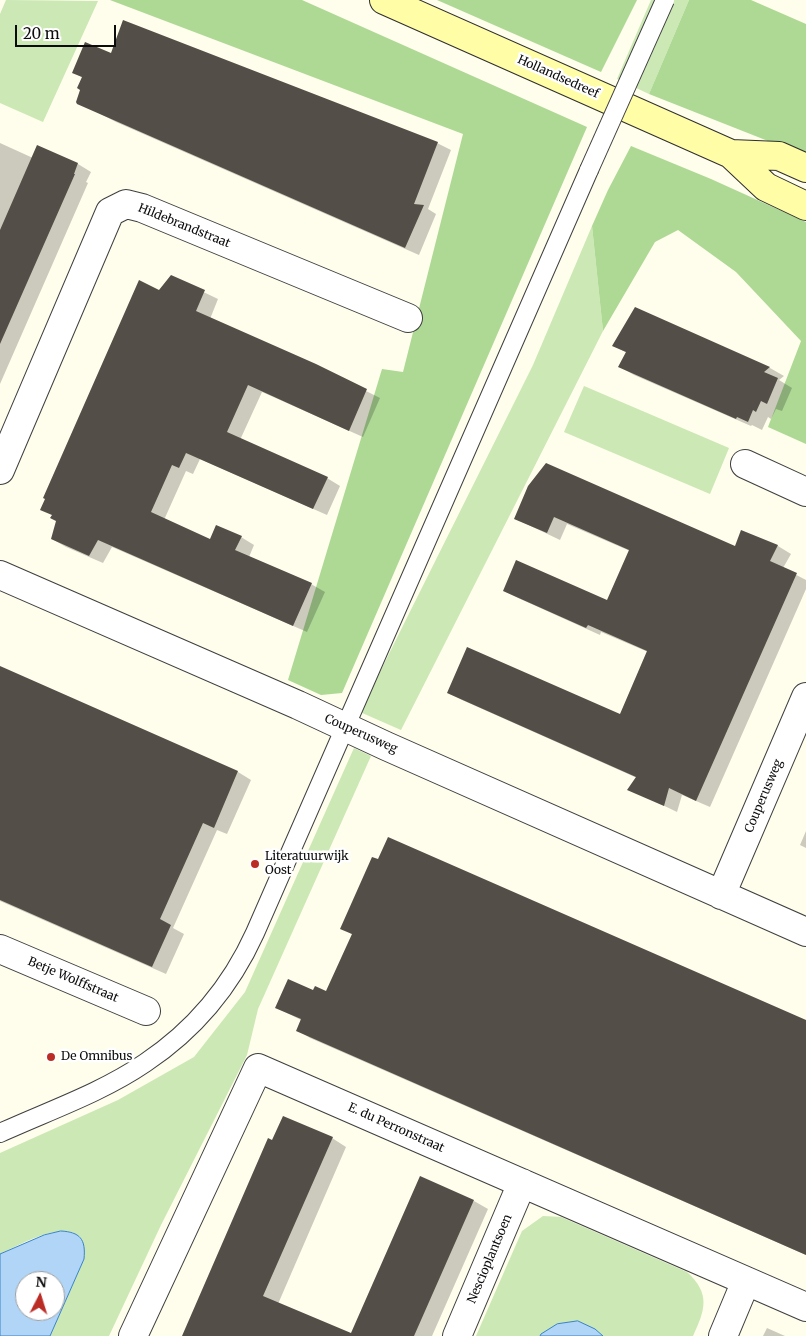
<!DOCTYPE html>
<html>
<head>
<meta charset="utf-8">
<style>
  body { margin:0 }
  #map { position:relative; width:806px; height:1336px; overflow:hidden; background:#fffdeb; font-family:Merriweather,serif }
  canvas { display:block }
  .north { position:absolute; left:15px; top:1271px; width:50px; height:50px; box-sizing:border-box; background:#fff; border:1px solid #9e9e9e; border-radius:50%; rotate:5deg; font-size:14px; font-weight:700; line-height:20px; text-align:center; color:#0c0c0c }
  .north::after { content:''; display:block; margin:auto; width:18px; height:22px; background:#bb2c25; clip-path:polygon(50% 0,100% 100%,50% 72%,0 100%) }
  .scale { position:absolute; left:15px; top:25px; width:101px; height:22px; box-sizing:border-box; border:2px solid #0c0c0c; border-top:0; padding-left:6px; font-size:15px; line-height:18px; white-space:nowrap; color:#0c0c0c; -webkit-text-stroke:4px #fff; paint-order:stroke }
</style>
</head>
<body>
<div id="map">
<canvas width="806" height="1336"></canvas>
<div class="north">N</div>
<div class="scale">20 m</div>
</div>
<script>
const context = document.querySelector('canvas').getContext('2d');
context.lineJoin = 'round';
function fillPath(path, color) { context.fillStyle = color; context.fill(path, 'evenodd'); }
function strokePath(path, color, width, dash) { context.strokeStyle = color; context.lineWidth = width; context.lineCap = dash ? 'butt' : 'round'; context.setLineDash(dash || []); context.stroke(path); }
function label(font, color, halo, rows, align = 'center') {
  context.font = font + ' Merriweather,serif'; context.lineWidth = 5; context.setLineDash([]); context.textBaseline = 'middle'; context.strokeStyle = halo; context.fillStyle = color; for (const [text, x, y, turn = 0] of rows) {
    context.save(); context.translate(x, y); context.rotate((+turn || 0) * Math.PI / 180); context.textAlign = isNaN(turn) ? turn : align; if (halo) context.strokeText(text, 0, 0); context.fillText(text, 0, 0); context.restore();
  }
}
fillPath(new Path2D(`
  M6 0 98 1 43 122 0 103V14Z
  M651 0H689L649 94 617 79Z
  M592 226 603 331 401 730 360 712 533 365Z
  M584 386 729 448 710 494 564 432Z
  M354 748 371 756 258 1009 247 1055 161 1225 109 1336H50L84 1259 81 1238C78 1236 75 1233 71 1232 50 1227 19 1245 0 1254V1153L118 1100 194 1057 245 992Z
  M543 1216 561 1217 687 1272C711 1294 705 1310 693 1336H603L595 1329 541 1334 540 1336H476L522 1231Z`), '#cbe8b5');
fillPath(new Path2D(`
  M110 0H302L587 127 342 693 321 695 288 680 382 369 403 372 463 134Z
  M437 0H637L601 72Z
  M689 0H751L806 24V156L649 94Z
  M631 146 711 179 806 222V444L768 427 801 341 736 272 678 230 655 242 603 331 592 226 608 190Z`), '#add995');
const water = new Path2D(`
  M61 1231C80 1232 86 1239 84 1259L50 1336H0V1254L44 1235ZM25 1281H55V1311H25Z
  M578 1321 595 1329 603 1336H540L541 1334 557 1324Z`);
fillPath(water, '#b0d5f6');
strokePath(water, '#3883cc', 1);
fillPath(new Path2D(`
  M112 54 437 143 451 150 428 209 436 214 419 255 116 122 91 109 82 90 83 78 73 72Z
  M0 143 33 158 37 147 78 164 91 172 86 182 88 183 0 384Z
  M172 277 218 299 210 319 316 366 380 398 363 437 262 392 240 440 327 478 340 486 327 515 200 459 193 474 186 471 164 520 211 540 241 537 254 545 249 557 311 584 325 592 307 632 112 547 103 563 66 547 52 539 57 521 53 515 42 509 160 292Z
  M636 308 770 368 784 376 779 380 792 388 782 411 776 409 771 419 768 417 762 430 752 425 751 426 634 375 620 367 627 353 614 346Z
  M529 487 735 548 742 531 778 546 791 554 783 568 806 580V589L710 807 682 795 677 812 629 789 637 778 462 700 448 693 620 715 648 652 601 632 600 635 518 598 504 591 608 602 630 551 567 524 560 540 516 519Z
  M0 668 238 772 251 780 227 834 217 830 173 928 184 934 166 974 0 901Z
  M806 831V848L800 845Z
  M342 928 806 1022V1255L310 1038 297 1030 301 1020 277 1008 314 992H327L353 935Z
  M332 1138 346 1147 278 1304 351 1335 474 1201 488 1209 432 1336H183L273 1141Z
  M767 1328 785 1336H763Z`), '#0003');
fillPath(new Path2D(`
  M123 20 438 142 414 204 424 205 405 248 77 104 76 102 80 90 77 88 82 77 72 73 85 42 111 53Z
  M37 145 78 163 74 174H75L0 344V230Z
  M171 275 205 290 196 311 316 364 367 389 349 431 248 385 227 432 328 477 313 509 186 453 179 468 172 465 151 512 210 539 216 525 242 536 235 550 312 583 293 626 98 540 89 556 51 539 56 521 50 518 52 515 40 510 45 499 43 498 139 280 159 290Z
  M635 307 770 367 764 372 778 378 767 404 761 401 756 412 753 410 748 422 737 417 736 419 618 367 626 352 612 346Z
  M546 463 735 546 741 530 778 545 770 561 797 573 696 801 669 788 664 806 627 790 636 777 447 693 467 647 620 714 647 651 588 625 586 628 503 591 516 560 607 600 629 550 554 517 547 533 514 519 528 486Z
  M0 666 238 771 214 828 203 823 160 919 171 925 152 967 0 900Z
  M388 837 806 1020V1255L296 1031 301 1019 275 1008 288 979 313 990 315 986 326 991 352 934 340 929 372 857 378 859Z
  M283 1116 333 1137 263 1296 351 1333 420 1176 474 1200 414 1336H182L268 1138 272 1140Z`), '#544e48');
const service = new Path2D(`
  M0 1133C48 1111 101 1093 145 1063 193 1031 231 986 255 933L589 170`);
const minor = new Path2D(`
  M745 464 806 492
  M0 470 110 212 126 204 142 208 408 318
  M0 575 298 705 386 746 806 932
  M721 895 806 697
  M0 949 146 1011
  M133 1336 258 1068 806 1307
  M457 1336 522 1183
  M723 1336 746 1281`);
const secondary = new Path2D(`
  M384 0 731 154 766 187 806 206
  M731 154 779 156 806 168`);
strokePath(service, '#3f3f3f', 20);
strokePath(minor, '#3f3f3f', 30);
strokePath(secondary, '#2e2e2e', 30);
strokePath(service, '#fff', 18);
strokePath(minor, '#fff', 28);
strokePath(secondary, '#fffda6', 28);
const serviceBridge = new Path2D(`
  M589 170 665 0`);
strokePath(serviceBridge, '#3f3f3f', 20, []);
strokePath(serviceBridge, '#fff', 18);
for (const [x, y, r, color] of [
  [255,864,5,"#bb2c25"],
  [51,1057,5,"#bb2c25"]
]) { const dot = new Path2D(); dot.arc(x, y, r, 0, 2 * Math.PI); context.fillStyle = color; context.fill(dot); strokePath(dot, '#fff', 2); }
label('12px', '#0c0c0c', '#fff', [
  ["Hollandsedreef",558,77,24],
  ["Hildebrandstraat",184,226,22],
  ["Couperusweg",361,734,24],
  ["Couperusweg",764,796,-67],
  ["Betje Wolffstraat",73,980,23],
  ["E. du Perronstraat",396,1128,24],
  ["Nescioplantsoen",490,1259,-67]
]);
label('12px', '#0c0c0c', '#fff', [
  ["Literatuurwijk",265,857],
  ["Oost",265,871],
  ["De Omnibus",61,1057]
], 'left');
</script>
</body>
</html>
